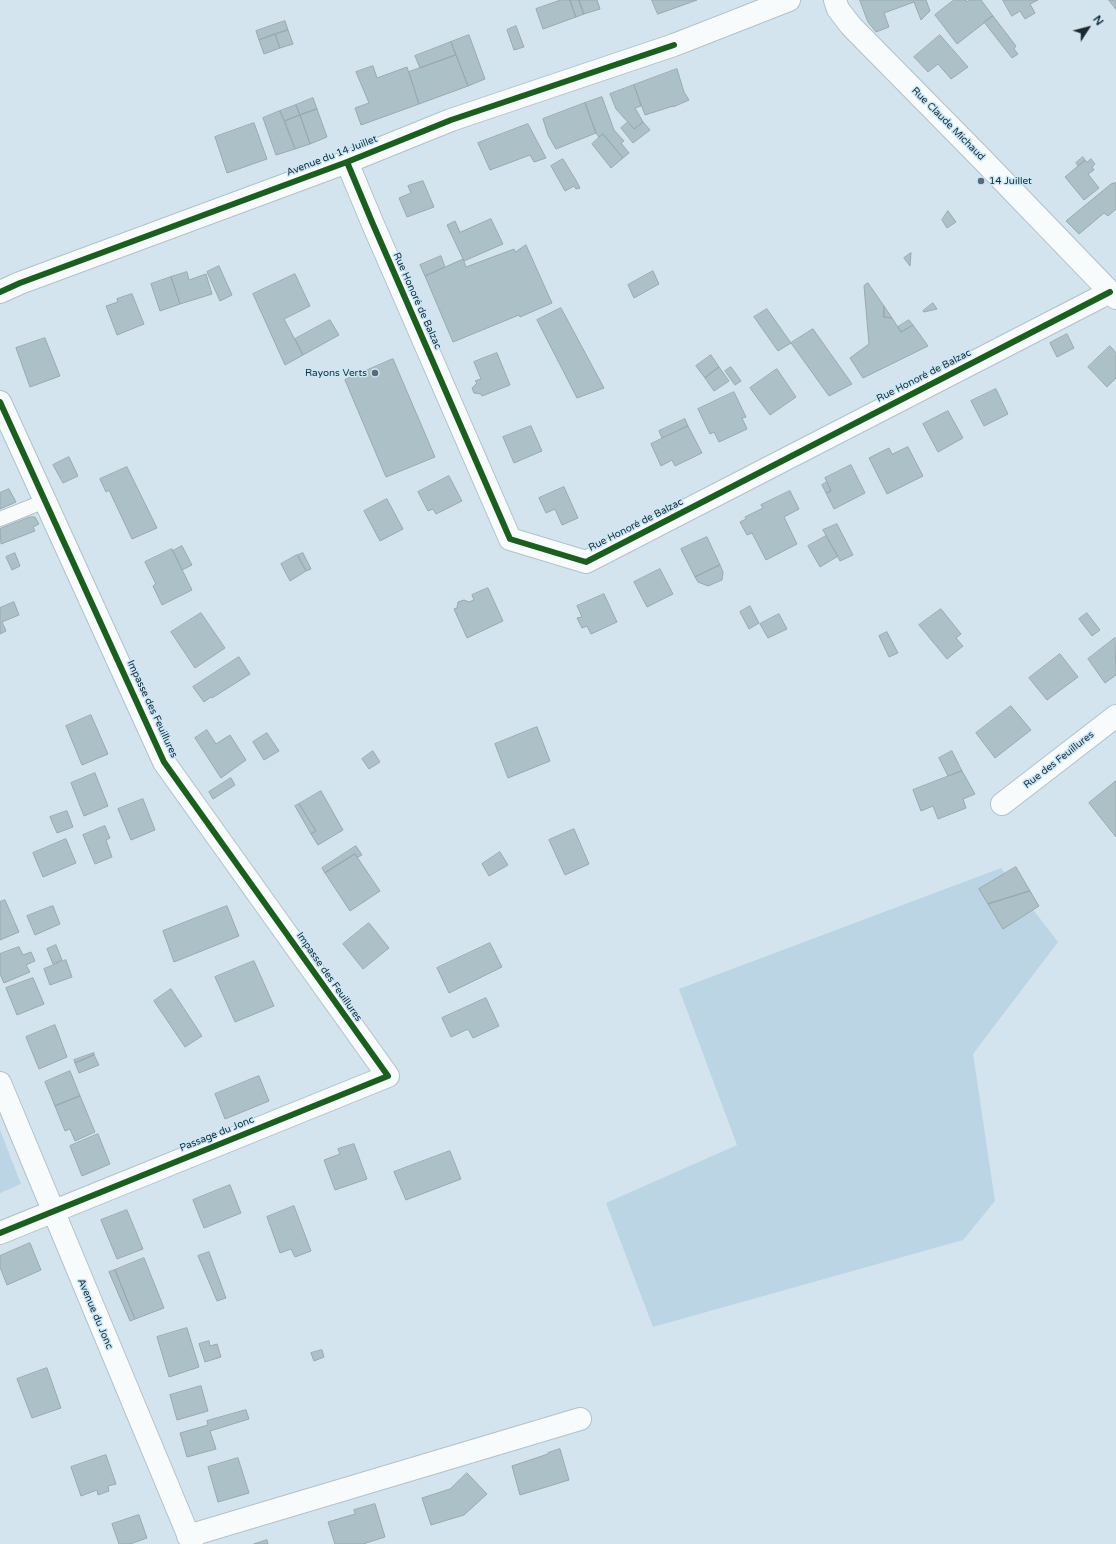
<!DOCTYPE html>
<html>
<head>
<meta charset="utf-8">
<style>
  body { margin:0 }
  #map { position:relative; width:1116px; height:1544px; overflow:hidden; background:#d3e4ee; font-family:"Varela Round",sans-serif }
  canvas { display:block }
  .north { position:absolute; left:1068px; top:8px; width:40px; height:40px; -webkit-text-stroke:3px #c8e7f9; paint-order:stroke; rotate:54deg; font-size:11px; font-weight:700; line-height:16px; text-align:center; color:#1c282e }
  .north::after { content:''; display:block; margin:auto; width:14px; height:18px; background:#1c282e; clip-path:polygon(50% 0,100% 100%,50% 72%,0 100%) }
</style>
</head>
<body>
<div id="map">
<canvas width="1116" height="1544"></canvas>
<div class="north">N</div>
</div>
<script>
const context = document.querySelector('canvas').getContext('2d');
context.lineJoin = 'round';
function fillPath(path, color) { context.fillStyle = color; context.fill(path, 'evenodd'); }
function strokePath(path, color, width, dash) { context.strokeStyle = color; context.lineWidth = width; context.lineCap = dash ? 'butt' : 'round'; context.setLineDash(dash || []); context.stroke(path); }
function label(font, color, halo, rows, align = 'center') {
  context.font = font + ' "Varela Round",sans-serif'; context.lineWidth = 3; context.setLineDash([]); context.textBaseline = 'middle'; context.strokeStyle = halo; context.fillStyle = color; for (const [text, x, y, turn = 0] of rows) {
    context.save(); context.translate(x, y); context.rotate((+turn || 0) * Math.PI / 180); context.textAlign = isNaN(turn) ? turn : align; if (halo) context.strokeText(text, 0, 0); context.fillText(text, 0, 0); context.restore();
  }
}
fillPath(new Path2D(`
  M1001 868 1058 942 973 1054 995 1201 963 1240 653 1327 606 1203 737 1145 679 989Z
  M0 1130 21 1184 0 1193Z`), '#bbd5e4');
const building = new Path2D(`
  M561 0H570L576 17 543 29 536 9Z
  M570 0H579L584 14 576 17Z
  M579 0H597L600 9 584 14Z
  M652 0H697L658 14Z
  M860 0H926L930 11 921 20 914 2 884 13 889 27 876 32 868 22Z
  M954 0H966L967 2 969 0H981L993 16 957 44 935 15Z
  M1003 0H1038L1030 4 1035 13 1025 19 1020 11 1012 16Z
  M1109 0H1116V9Z
  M993 16 1016 46 1014 49 1018 54 1012 58 984 22Z
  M285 21 288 30 259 40 256 31Z
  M516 26 524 47 514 50 507 30Z
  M288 30 293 44 280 48 275 34Z
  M275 34 280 48 264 54 259 40Z
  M469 35 485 79 468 86 451 42Z
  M940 35 968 67 951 79 938 64 928 72 914 57Z
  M451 42 456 55 420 68 415 56Z
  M456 55 468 86 419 104 409 72Z
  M373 66 377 78 407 67 419 104 361 125 355 108 369 103 356 72Z
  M677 69 684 92 689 100 673 107V106L645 115 634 85Z
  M634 85 641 106 635 108 643 122 634 129 616 109 610 94Z
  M602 97 614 130 624 141 621 143 629 153 623 158 603 134 599 137 596 133 585 103Z
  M313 98 317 109 300 115 296 105Z
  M585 103 596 133 556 149 548 135 543 119Z
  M296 105 300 115 285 121 280 111Z
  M317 109 327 137 310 144 300 115Z
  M280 111 295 149 276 155 263 118Z
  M300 115 310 144 295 149 285 121Z
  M628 122 634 129 643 122 650 130 633 143 621 128Z
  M254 123 267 159 227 173 215 137Z
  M528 124 546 158 534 162 530 155 490 170 478 143Z
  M603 134 623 158 611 168 592 144Z
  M1083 157 1085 160 1078 166 1076 163Z
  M563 159 577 182 580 188 576 189 574 186 565 191 551 166Z
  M1091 159 1095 164 1092 167 1094 170 1088 174 1099 188 1084 200 1065 177 1085 160 1087 162Z
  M423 181 434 207 407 217 399 198 411 193 408 186Z
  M1116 183V209L1108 216 1104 213 1079 234 1066 221 1111 184Z
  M948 211 956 222 947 228 942 220Z
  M491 219 503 244 464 261 447 225 455 221 460 232Z
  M526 245 552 303 520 317 519 315 453 342 425 276 463 259 466 267 514 249 515 252Z
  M911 253 910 266 904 258Z
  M441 256 445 267 425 276 420 265Z
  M219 266 232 295 220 301 207 272Z
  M653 271 659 284 634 298 628 285Z
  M187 272 189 280 206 274 212 294 180 304 171 277Z
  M295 274 310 306 284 319 303 355 285 365 253 294Z
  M171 277 180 304 160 311 151 284Z
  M868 283 884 306V317L892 318 901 332 913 325 928 346 863 378 850 358 869 344 864 286Z
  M132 294 144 324 117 335 106 306 118 302 117 299Z
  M933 303 937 309 924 312 923 311Z
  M884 306 892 318 884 317Z
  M561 308 604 388 577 398 537 320Z
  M767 309 791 343 778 351 754 317Z
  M330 320 339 335 303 355 295 339Z
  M909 320 913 325 901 332 898 327Z
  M813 329 852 384 829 396 791 343Z
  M1067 334 1074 348 1057 357 1050 343Z
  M45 338 60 376 30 387 16 348Z
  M1110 346 1116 353V378L1107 387 1088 367Z
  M497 353 510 385 482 396 481 394 474 393 472 388 477 383 475 381 481 379 474 362Z
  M711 355 719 367 705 378 696 366Z
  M393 359 435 457 386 477 345 380Z
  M719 367 729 381 714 391 705 378Z
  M731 367 741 381 735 385 725 371Z
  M777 369 796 397 770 415 750 388Z
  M996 389 1008 414 984 426 971 401Z
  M734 392 746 417 742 418 747 429 719 442 714 432 710 434 698 409Z
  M948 411 963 438 938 452 923 424Z
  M685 419 688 426 662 438 659 431Z
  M531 426 542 451 514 463 503 437Z
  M688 426 702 453 675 466 672 460 661 466 651 444Z
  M908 447 923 476 887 494 869 458 889 448 892 454Z
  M69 457 78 476 63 483 53 465Z
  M851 465 865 493 834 509 826 493 831 491 825 478Z
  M127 467 157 528 132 539 109 490 106 492 100 479Z
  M449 476 462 501 436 514 433 509 428 511 418 492Z
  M827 482 831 491 826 493 822 485Z
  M564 487 578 518 562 525 555 509 546 513 539 498Z
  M9 489 16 502 0 509V493Z
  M790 491 799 509 784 517 797 544 766 560 752 533 747 535 740 522 746 519 745 517 763 508 761 505Z
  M387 499 403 529 380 541 364 511Z
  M30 517H35L39 524 33 527 35 531 1 544 0 529Z
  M837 524 853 555 840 561 823 530Z
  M826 536 838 556 820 567 808 546Z
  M707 537 720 565 695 577 681 549Z
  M182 546 192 565 182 570 173 551Z
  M172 549 192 590 162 605 153 586 156 584 145 562Z
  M15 553 20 566 12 570 6 557Z
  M303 553 311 569 306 571 298 555Z
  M297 555 306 571 290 581 281 564Z
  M720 565 723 572 722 580 708 586 698 582 695 577Z
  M660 569 673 594 647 607 634 582Z
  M488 588 503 621 467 638 454 609 457 608 458 602 464 600 469 602 474 600 472 595Z
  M604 594 617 622 591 634 587 626 582 628 577 618 582 617 577 606Z
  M14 602 19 615 2 622 6 631 0 634V608Z
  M750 606 759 623 749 629 740 612Z
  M941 609 961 634 956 638 963 646 947 659 919 625Z
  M201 613 225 648 195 668 171 632Z
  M1087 613 1100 630 1092 636 1079 619Z
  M779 614 787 629 768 638 760 624Z
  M887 632 898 653 889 657 879 636Z
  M1115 638 1116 675 1105 683 1088 659Z
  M1060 654 1078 677 1047 700 1029 678Z
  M239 657 250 674 212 698 211 697 204 702 193 687Z
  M1011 706 1031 730 995 758 976 733Z
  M91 715 108 754 82 765 66 726Z
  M537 727 550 761 508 778 495 744Z
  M207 730 216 744 230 735 246 760 221 778 195 738Z
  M267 733 279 751 264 760 253 742Z
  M373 751 380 762 369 769 362 759Z
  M952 751 962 771 948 776 939 758Z
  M962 771 975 794 963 799 966 808 938 819 933 806 921 811 913 790Z
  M95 773 108 806 84 816 71 783Z
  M231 778 235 785 213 799 209 792Z
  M1116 781V837L1089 803Z
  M321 791 343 830 318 845 311 834 316 831 299 804Z
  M143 799 155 830 131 840 118 809Z
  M299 804 316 831 311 834 295 806Z
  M67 811 73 827 57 833 50 817Z
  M105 826 110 838 106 840 112 857 95 864 83 835Z
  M574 829 589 864 565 875 549 840Z
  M66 839 76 863 43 877 33 853Z
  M356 846 362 855 358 857 355 854 325 873 322 868Z
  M500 852 508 865 489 876 482 864Z
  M355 854 380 891 350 911 325 873Z
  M1016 867 1030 891 988 904 979 889Z
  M1030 891 1039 906 1003 929 988 904Z
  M5 900 19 932 0 940V902Z
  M53 906 60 924 35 935 27 916Z
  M227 906 239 936 174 962 163 931Z
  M369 923 389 948 363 969 343 944Z
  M490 943 502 967 449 993 437 968Z
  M56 945 62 960 53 964 47 949Z
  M19 947 23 955 31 952 35 961 26 965 30 972 4 983 0 974V954Z
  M66 960 72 977 50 985 44 969Z
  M254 961 274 1006 235 1022 215 977Z
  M33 978 44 1004 17 1015 6 988Z
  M171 989 202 1036 185 1047 154 1001Z
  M486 998 499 1026 473 1038 468 1029 451 1037 442 1018Z
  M55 1025 67 1057 39 1069 26 1037Z
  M94 1053V1055L75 1063 74 1060Z
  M94 1055 99 1065 79 1073 75 1063Z
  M70 1071 80 1096 55 1106 45 1082Z
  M259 1076 269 1101 225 1119 215 1094Z
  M80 1096 95 1132 75 1141 70 1129 65 1131 55 1106Z
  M98 1134 110 1164 82 1176 70 1146Z
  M354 1144 367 1179 335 1190 324 1160 340 1154 338 1149Z
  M450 1151 461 1179 406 1200 394 1172Z
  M230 1185 241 1213 204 1228 193 1200Z
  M294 1206 311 1251 295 1257 291 1249 280 1253 267 1217Z
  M127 1210 143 1249 117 1259 101 1220Z
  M30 1243 41 1270 7 1285 0 1267V1256Z
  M209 1252 226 1298 217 1301 198 1256Z
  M144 1258 164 1308 135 1319 115 1270Z
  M115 1270 135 1319 130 1321 109 1272Z
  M187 1328 199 1367 169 1377 157 1337Z
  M209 1341 210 1346 217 1344 221 1357 205 1362 199 1344Z
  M322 1350 324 1357 314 1361 311 1353Z
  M47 1368 61 1408 32 1418 17 1379Z
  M201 1386 208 1411 177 1420 170 1395Z
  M246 1410 249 1419 210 1431 216 1449 187 1457 180 1433 208 1425 207 1421Z
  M560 1449 569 1480 520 1495 512 1466 548 1454V1453Z
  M106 1455 116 1484 108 1486 109 1491 98 1495 97 1490 81 1496 71 1467Z
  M238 1458 249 1493 218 1502 208 1467Z
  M467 1473 487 1494 464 1515 431 1525 422 1498 450 1489Z
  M375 1504 385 1537 363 1544H335L328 1522 355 1514 354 1510Z
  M139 1515 147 1538 130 1544H119L112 1524Z
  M267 1540 268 1544H254Z`);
fillPath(building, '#acc0c7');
strokePath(building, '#9aa9ae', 1);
const service = new Path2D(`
  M0 519 45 501`);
const minor = new Path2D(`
  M835 0 838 9 851 26 982 159 1116 298
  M347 162 372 222 510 539 586 562 1110 292
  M0 292 20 283 347 162 451 120 674 45 789 0
  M0 402 164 762 388 1076 0 1233
  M1002 804 1116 716
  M0 1083 192 1544
  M188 1536 580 1419`);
strokePath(service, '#b3c0c9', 16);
strokePath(minor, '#b3c0c9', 24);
strokePath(service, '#f8fbfc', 14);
strokePath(minor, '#f8fbfc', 22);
strokePath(new Path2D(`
  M347 162 372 222 510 539 586 562 1110 292
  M0 292 20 283 347 162 451 120 674 45
  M0 402 164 762 388 1076 0 1233`), '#1b5e20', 6);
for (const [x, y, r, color] of [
  [981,181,4,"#5c6a71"],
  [375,373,4,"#5c6a71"]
]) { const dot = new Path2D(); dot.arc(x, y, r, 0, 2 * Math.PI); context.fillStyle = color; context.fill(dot); strokePath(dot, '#c8e7f9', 1.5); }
label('10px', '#1c282e', '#c8e7f9', [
  ["Rue Claude Michaud",948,124,45],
  ["Avenue du 14 Juillet",332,156,-21],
  ["Rue Honoré de Balzac",417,301,66],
  ["Rue Honoré de Balzac",924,376,-27],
  ["Rue Honoré de Balzac",636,525,-27],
  ["Impasse des Feuillures",152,709,65],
  ["Rue des Feuillures",1059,760,-38],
  ["Impasse des Feuillures",329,977,55],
  ["Passage du Jonc",217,1134,-22],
  ["Avenue du Jonc",95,1314,67]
]);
label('10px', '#1c282e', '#c8e7f9', [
  ["14 Juillet",989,181],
  ["Rayons Verts",367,373,"right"]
], 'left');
</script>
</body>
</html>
